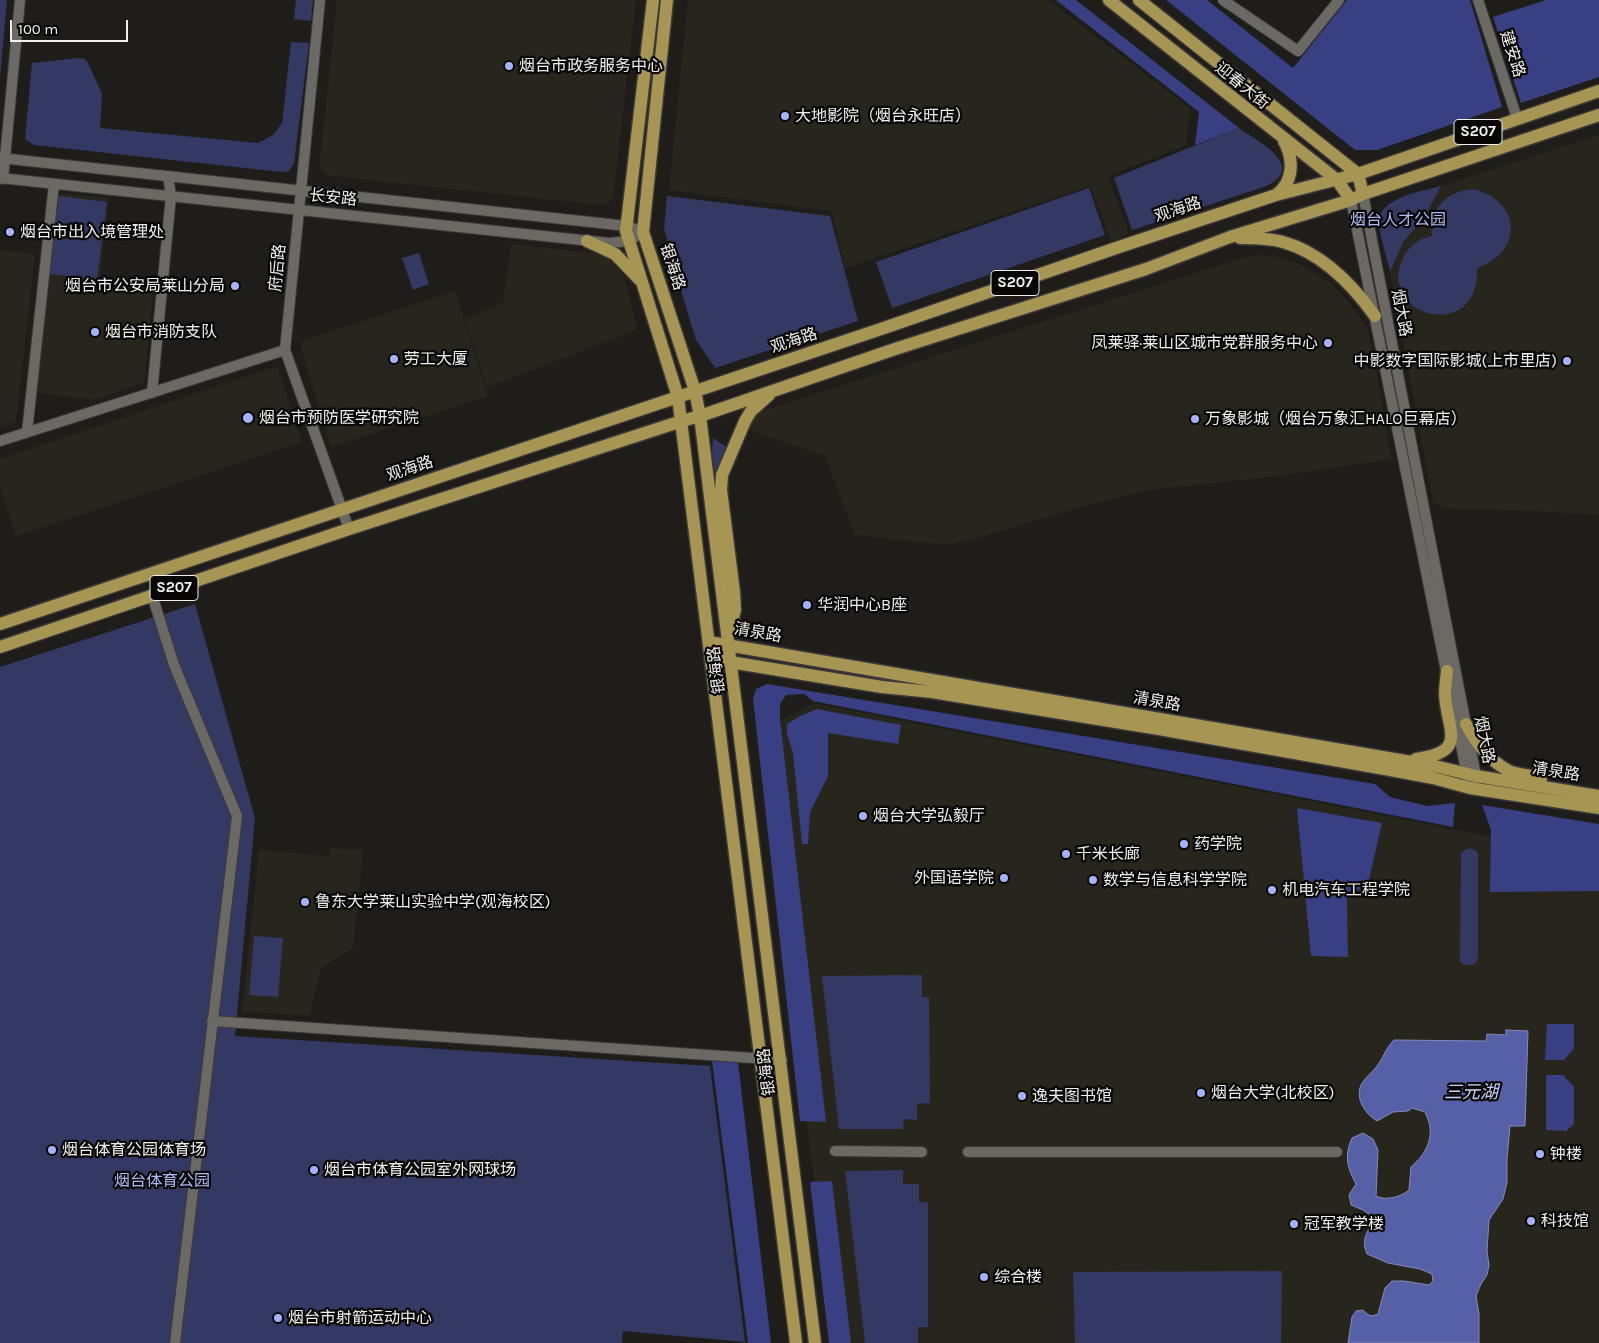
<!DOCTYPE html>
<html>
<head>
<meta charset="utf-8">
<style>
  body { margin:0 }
  #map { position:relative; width:1599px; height:1343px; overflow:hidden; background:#1e1d1a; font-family:Karla,sans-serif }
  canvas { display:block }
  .scale { position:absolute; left:10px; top:20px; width:118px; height:22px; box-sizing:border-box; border:2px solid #efefec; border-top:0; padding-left:6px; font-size:15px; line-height:18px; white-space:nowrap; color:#efefec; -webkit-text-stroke:4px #080706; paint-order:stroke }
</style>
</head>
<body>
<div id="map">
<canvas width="1599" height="1343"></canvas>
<div class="scale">100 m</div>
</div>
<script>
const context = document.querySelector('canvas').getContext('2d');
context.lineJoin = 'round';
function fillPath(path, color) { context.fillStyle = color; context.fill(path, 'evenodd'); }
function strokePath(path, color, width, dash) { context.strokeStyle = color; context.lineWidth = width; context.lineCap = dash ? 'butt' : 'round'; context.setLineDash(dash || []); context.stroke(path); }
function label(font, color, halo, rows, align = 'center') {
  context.font = font + ' Karla,"Noto Sans SC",sans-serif'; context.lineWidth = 4.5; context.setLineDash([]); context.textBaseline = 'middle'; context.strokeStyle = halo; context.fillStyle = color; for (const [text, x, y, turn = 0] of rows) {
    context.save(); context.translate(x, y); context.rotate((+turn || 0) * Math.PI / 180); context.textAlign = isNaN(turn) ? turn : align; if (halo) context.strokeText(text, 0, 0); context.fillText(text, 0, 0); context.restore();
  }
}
fillPath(new Path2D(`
  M337 0H636L613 198 608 203 600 205 332 176 326 174 320 167V161Z
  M688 0H1048L1190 108 1186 145 1108 176 1129 234 1111 241 1090 186 845 268 832 211 669 190Z
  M1599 135V515L1519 510 1453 509 1443 507 1434 503 1432 498 1390 272 1403 242 1424 218 1441 186Z
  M57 193 109 198 100 276 154 282 144 382 96 400 34 393Z
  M511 244 591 253 606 257 616 266 623 275 627 286 637 330 487 387 465 319 503 303Z
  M0 250 35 254 16 421 0 428Z
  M1258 255 1273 256 1297 263 1331 283 1351 305 1368 329 1376 367 1391 459 1279 476 1149 490 1091 504 970 540 945 545 855 535 825 456 748 430 756 416 762 411 1246 257Z
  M455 291 488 396 331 447 301 348 302 341Z
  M277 366 302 442 16 536 0 486V459Z
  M813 703 1498 838 1599 843V1343H834L758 734Z
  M331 848 363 850 353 948 321 968 310 1015 242 1012 259 850 329 856Z`), '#27251c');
fillPath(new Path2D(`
  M0 0H7L0 77Z
  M296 0H313L311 21 294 19Z
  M291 42 309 43 294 163 289 171 282 172 34 145 25 139 32 63 79 58 85 59 88 63 102 94 100 128 258 143 273 135 282 123Z
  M1239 128C1258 142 1307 165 1267 186L1132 230 1114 178Z
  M1441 186 1424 218 1403 242 1390 272C1387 256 1380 239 1379 223 1377 198 1423 191 1441 186Z
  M1089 188 1105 235 892 308 876 262Z
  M1472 189C1521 199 1525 252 1477 268 1480 345 1375 316 1403 258 1409 246 1419 238 1432 236 1428 208 1447 192 1472 189Z
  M59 196 107 202 97 279 49 274Z
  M667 196 830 216 858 321 715 368 696 340 675 271 664 228Z
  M419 253 429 284 413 290 402 258Z
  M713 438 728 448 720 469 728 588 712 450Z
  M195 604 255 818 235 1036 710 1066 745 1342 623 1331 622 1343H0V667Z
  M1469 848 1475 850 1478 854V959L1475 964C1468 966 1464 966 1460 961L1461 853 1464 850Z
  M254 936 283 938 278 997 249 995Z
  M922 975V997H929L930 1103 917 1104V1120L904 1119 903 1129H839L822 976Z
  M903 1170V1184H919V1202H928V1327H918V1343H865L845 1171Z
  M1282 1271 1281 1343H1075L1073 1272Z`), '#333962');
fillPath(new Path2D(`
  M1056 0H1076L1239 128 1195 145 1199 112Z
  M1166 0H1207L1293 68 1347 0H1470L1502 107 1377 150H1355Z
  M1546 0H1599V77L1521 103 1493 17Z
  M767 684 1375 784 1390 797 1427 806 1455 803 1453 827 813 701 804 694 786 695 780 704V719L826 1122 800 1121 753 699 756 689Z
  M817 709 901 725 898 744 828 733V776L810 812 808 844H802L793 753 787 734V724L800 716Z
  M1482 805 1599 824V891L1490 892 1491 830Z
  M1297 808 1382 823 1368 884 1347 897 1348 957 1311 956Z
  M1547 1024H1574V1048L1564 1060H1545Z
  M712 1061 738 1062 771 1343H748Z
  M1546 1075H1563L1574 1087V1124L1566 1131 1546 1130Z
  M832 1181 851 1343H829L810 1182Z`), '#383f82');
const water = new Path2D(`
  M1506 1030 1528 1031 1525 1126H1510L1507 1159V1182L1503 1199 1489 1220 1487 1251 1489 1265 1487 1275 1481 1284 1476 1296 1479 1314V1343H1348L1352 1317 1356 1311 1363 1310C1369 1316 1371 1317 1378 1314L1385 1288 1392 1281H1404L1429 1285 1433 1281 1432 1274 1420 1269 1388 1263 1367 1254C1359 1235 1372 1233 1371 1216L1363 1210 1351 1205 1349 1195 1356 1184C1347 1167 1344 1156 1352 1138L1363 1133 1373 1139 1378 1150 1376 1196C1386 1201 1401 1197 1409 1190L1411 1167C1422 1158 1432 1143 1430 1128 1430 1123 1427 1117 1425 1112L1412 1108 1408 1111 1393 1112 1377 1121C1365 1114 1355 1098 1361 1085 1365 1077 1372 1073 1377 1066 1384 1057 1385 1049 1394 1040L1486 1041 1487 1034 1506 1035Z`);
fillPath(water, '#5660a6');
strokePath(water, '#848bbb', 1);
const minor = new Path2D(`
  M320 0 285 350 349 529
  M1223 0 1298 51 1339 0
  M1478 0 1517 118
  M0 158 627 226 643 232
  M0 178 609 243 629 241 643 232
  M3 179 20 0
  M1363 194 1476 776 1473 782
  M1351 200 1468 780
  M152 393 171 196 168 176
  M27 432 54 184
  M0 441 285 350
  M152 595 174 665 237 816 175 1343
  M212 1021 782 1060
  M835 1151 922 1152
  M968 1152H1337`);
const major = new Path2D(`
  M653 0 626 231 678 397 796 1343
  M667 0 643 232 695 391 700 416C741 725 779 1034 815 1343
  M1109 0 1337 180 1351 200
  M1139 0 1358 174 1363 194
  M1276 195C1294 182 1294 159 1284 141
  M1240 238C1254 238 1269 238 1283 242 1322 253 1352 284 1375 316
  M587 241 615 254 640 280
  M0 624 878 330 1122 246 1276 195 1358 174 1599 91
  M731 626 735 610 734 592 721 490 722 475 745 421 751 411 769 395
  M709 642 1435 766 1476 776 1599 796
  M0 647 349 529 682 421 700 416 895 349 1146 269 1230 237 1351 200 1363 194 1599 115
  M712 659 882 687 932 692 1159 729 1385 769 1433 778 1470 788 1599 808
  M1466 724C1476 743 1490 761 1509 771 1519 775 1531 775 1541 779
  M1416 759C1469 752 1447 730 1445 695 1445 687 1446 679 1447 671`);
strokePath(minor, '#3b3a38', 12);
strokePath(major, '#3b3a38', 15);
strokePath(minor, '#6a6964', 10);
strokePath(major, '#a79553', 12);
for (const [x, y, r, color] of [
  [509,66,5,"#a4b2fc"],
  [785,116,5,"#a4b2fc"],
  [10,232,5,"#a4b2fc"],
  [235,286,5,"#a4b2fc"],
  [95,332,5,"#a4b2fc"],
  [1328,343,5,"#a4b2fc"],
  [394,359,5,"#a4b2fc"],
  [1567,361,5,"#a4b2fc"],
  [248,418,6,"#a4b2fc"],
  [1195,419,5,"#a4b2fc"],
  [807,605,5,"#a4b2fc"],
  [863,816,5,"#a4b2fc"],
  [1184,844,5,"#a4b2fc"],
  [1066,854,5,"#a4b2fc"],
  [1004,878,5,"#a4b2fc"],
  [1093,880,5,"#a4b2fc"],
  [1272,890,5,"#a4b2fc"],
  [305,902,5,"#a4b2fc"],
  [1201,1093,5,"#a4b2fc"],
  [1022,1096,5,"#a4b2fc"],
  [52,1150,5,"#a4b2fc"],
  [1540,1154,5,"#a4b2fc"],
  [314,1170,5,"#a4b2fc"],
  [1531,1221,5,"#a4b2fc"],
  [1294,1224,5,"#a4b2fc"],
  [984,1277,5,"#a4b2fc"],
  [278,1318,5,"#a4b2fc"]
]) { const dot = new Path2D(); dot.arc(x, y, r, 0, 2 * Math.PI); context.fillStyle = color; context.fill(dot); strokePath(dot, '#080706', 2); }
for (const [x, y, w] of [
  [1478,132,48],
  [1015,283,48],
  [174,588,48]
]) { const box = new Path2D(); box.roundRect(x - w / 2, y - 12.5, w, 25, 4); context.fillStyle = '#080706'; context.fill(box); strokePath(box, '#efefec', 1); }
label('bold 15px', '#efefec', null, [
  ["S207",1478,132],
  ["S207",1015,283],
  ["S207",174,588]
]);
label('16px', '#efefec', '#080706', [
  ["建安路",1512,54,72],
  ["迎春大街",1242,86,39],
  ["长安路",333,198,6],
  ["观海路",1178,210,-18],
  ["银海路",672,267,72],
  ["府后路",278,268,-84],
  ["烟大路",1401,313,79],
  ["观海路",794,341,-18],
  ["观海路",410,469,-18],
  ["清泉路",758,633,10],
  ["银海路",717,670,-97],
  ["清泉路",1157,702,10],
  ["烟大路",1484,740,79],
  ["清泉路",1556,772,9],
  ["银海路",767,1072,-97]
]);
label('16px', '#efefec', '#080706', [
  ["烟台市政务服务中心",519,66],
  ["大地影院（烟台永旺店）",795,116],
  ["烟台市出入境管理处",20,232],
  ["烟台市公安局莱山分局",225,286,"right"],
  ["烟台市消防支队",105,332],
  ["凤莱驿·莱山区城市党群服务中心",1318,343,"right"],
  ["劳工大厦",404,359],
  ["中影数字国际影城(上市里店)",1557,361,"right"],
  ["烟台市预防医学研究院",259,418],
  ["万象影城（烟台万象汇HALO巨幕店）",1205,419],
  ["华润中心B座",817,605],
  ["烟台大学弘毅厅",873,816],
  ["药学院",1194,844],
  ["千米长廊",1076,854],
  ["外国语学院",994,878,"right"],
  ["数学与信息科学学院",1103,880],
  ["机电汽车工程学院",1282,890],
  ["鲁东大学莱山实验中学(观海校区)",315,902],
  ["烟台大学(北校区)",1211,1093],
  ["逸夫图书馆",1032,1096],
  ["烟台体育公园体育场",62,1150],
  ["钟楼",1550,1154],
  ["烟台市体育公园室外网球场",324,1170],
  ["科技馆",1541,1221],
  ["冠军教学楼",1304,1224],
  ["综合楼",994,1277],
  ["烟台市射箭运动中心",288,1318]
], 'left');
label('16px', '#aebaf5', '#080706', [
  ["烟台人才公园",1398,220],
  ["烟台体育公园",162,1181]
]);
label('italic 18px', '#c9d1fa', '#080706', [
  ["三元湖",1471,1093]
]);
</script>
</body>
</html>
